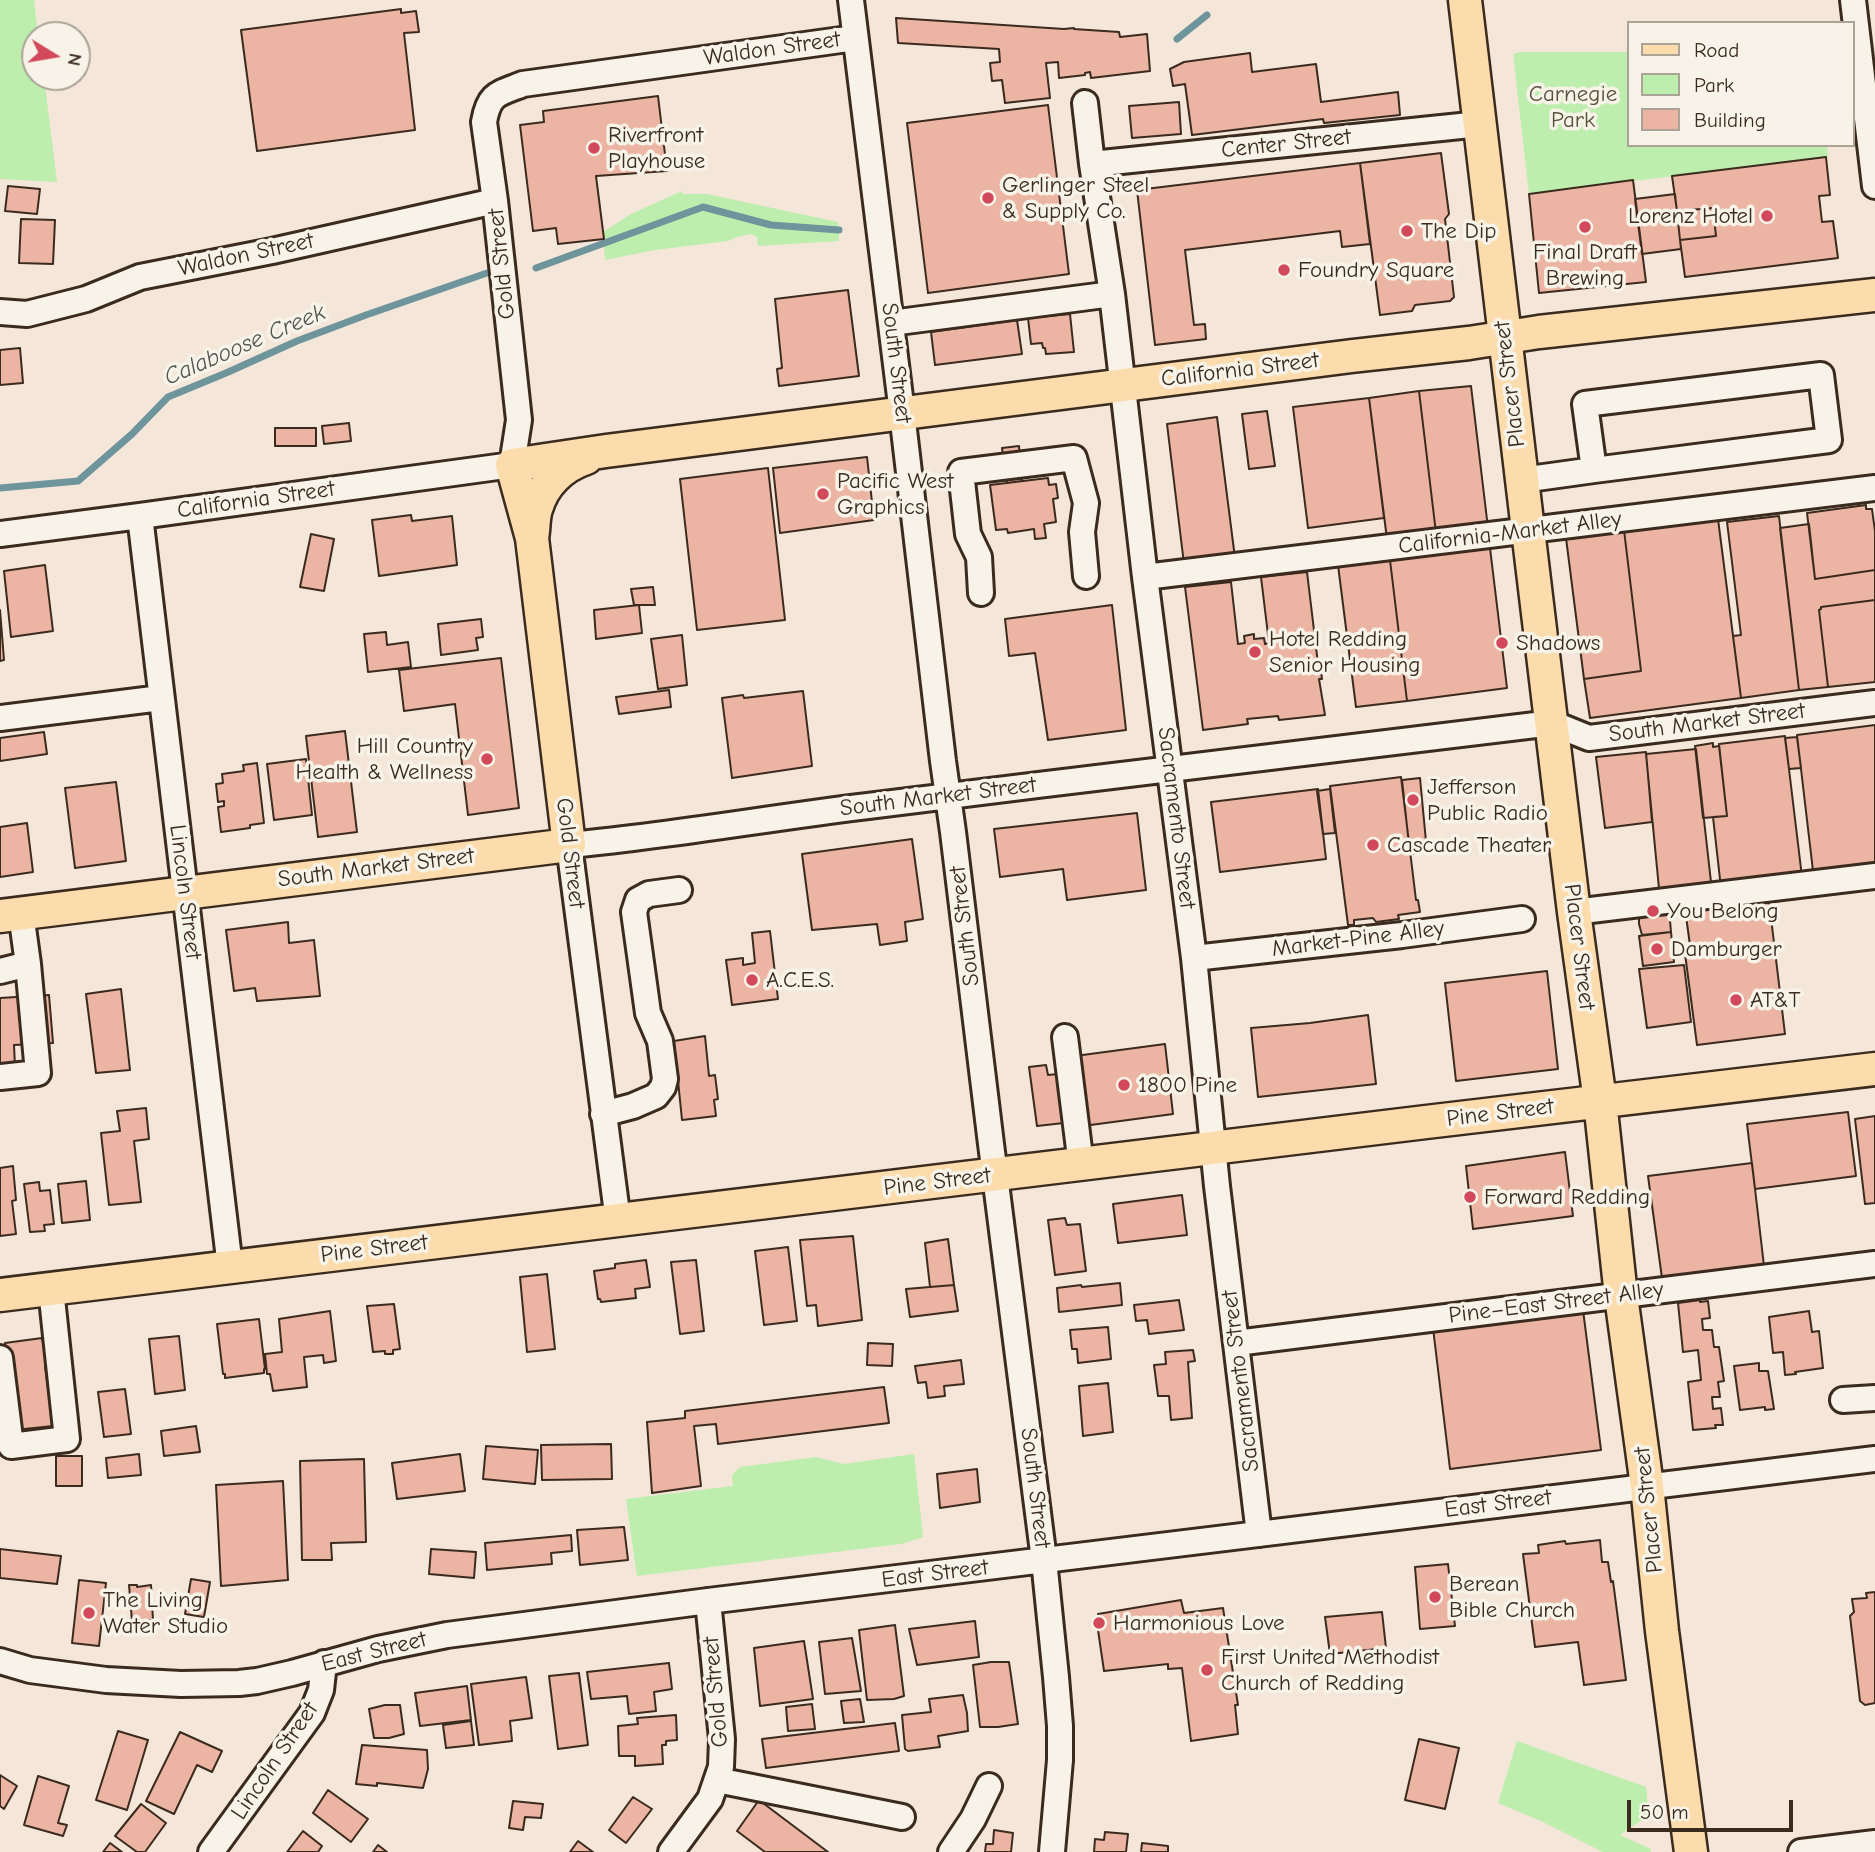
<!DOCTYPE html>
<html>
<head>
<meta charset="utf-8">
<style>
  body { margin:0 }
  #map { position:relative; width:1875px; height:1852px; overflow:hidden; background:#f5e6da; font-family:"Comic Neue",sans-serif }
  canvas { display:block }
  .legend { position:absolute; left:1627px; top:21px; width:228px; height:126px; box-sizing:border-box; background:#f7f3e8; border:2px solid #aca397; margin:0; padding:9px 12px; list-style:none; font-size:21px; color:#3b2a1e }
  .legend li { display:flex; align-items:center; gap:14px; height:35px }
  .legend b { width:35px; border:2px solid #aca397 }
  .north { position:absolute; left:21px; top:21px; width:70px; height:70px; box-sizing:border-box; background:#f7f3e8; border:2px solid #aca397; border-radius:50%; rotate:101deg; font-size:19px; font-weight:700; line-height:28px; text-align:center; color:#3b2a1e }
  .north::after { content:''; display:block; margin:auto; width:24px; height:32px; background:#d1495b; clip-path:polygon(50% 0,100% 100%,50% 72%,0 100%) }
  .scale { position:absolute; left:1627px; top:1800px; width:166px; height:32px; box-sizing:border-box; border:4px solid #3b2a1e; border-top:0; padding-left:9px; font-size:21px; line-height:24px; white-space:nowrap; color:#3b2a1e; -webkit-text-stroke:5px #f7f3e8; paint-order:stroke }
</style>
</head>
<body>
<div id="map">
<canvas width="1875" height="1852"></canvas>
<ul class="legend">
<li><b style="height:9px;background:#fcdcac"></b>Road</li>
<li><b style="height:19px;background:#bdeead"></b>Park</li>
<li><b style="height:19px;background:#ecb4a3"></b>Building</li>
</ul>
<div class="north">N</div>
<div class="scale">50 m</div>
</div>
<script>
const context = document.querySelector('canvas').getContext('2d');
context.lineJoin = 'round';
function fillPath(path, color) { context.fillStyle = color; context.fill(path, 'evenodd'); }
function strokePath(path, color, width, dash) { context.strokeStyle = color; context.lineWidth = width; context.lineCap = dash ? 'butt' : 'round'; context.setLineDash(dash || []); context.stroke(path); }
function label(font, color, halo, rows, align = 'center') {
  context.font = font + ' "Comic Neue",sans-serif'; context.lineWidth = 7; context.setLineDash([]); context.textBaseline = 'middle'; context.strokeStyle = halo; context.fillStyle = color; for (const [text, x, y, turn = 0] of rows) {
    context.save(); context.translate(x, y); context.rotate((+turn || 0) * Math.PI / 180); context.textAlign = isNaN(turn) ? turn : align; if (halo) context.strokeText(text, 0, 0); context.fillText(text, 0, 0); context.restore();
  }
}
fillPath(new Path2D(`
  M0 0H34L38 35H35V77H44L57 182 0 179Z
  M1520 52H1628V145H1827L1828 157 1529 194 1513 54Z
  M682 191 683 194H707L838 222 839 241 758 246 757 237 751 234 737 237 728 241 655 250 605 260 603 232 631 214Z
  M914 1454 923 1537 901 1544 637 1576 626 1499 733 1486 732 1475 740 1467 816 1457 844 1464Z
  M1517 1741 1646 1787 1649 1815 1620 1835 1651 1849V1852H1603L1541 1821 1498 1803Z`), '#bdeead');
strokePath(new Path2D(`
  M1177 39 1207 15
  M536 268 703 207 771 225 839 230
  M0 488 78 481 132 434 168 397 226 373 297 341 366 315 487 273`), '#6e949c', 7);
const building = new Path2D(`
  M401 9V13L416 11 419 32 404 33 415 130 257 151 241 30Z
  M896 18 1064 29 1074 28V29L1119 32 1120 37 1147 34 1150 71 1091 78 1090 72 1085 73V75L1059 78 1058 62 1046 63 1050 98 1005 103 1002 80 992 81 990 63 1000 62 999 49 898 43Z
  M1250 53 1252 72 1316 64 1321 102 1398 92 1400 115 1324 123 1323 119 1192 135 1185 84 1173 86 1170 69 1184 62Z
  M658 96 667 171 596 176 604 239 558 244 556 228 533 231 520 125 544 122 543 111Z
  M1179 102 1181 134 1132 138 1129 106Z
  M1048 105 1069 274 928 293 907 123Z
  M1441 153 1449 214 1445 219 1454 297 1450 301 1415 305 1412 311 1380 315 1360 163Z
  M1826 157 1830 195 1819 196 1822 222 1833 221 1838 258 1685 277 1680 240 1716 236 1713 208 1677 211 1672 176Z
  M1360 163 1370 244 1342 247 1340 231 1185 250 1194 325 1205 324 1206 339 1155 345 1137 190Z
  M1633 180 1646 282 1539 293 1529 194Z
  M8 186 40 189 37 214 5 211Z
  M1675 194 1681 249 1642 254 1635 199Z
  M1713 208 1716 236 1680 240 1677 211Z
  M21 219 55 220 53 264 19 263Z
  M848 290 859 376 779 386 777 369 782 368 775 299Z
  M1070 314 1074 352 1046 354 1045 348H1043L1042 343 1031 344 1028 318Z
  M1017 320 1022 354 935 365 931 332Z
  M20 348 23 383 0 385V350Z
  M1471 386 1488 528 1436 533 1419 391Z
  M1419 391 1436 533 1387 539 1369 398Z
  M1369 398 1384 518 1308 528 1293 407Z
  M1267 411 1275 466 1249 469 1242 414Z
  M1217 417 1235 558 1184 564 1167 424Z
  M349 423 351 441 324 444 322 426Z
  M275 428H316V446H275Z
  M1019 446 1022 481 1007 483 1002 448Z
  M867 457 874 520 780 533 773 468Z
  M768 468 785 620 697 630 680 479Z
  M1048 478 1049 485 1056 484 1058 498 1053 499 1056 522 1044 524 1046 538 1035 539 1034 529 1008 533 1007 529 996 530 990 485Z
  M1866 505V509H1872L1875 531V570L1815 579 1807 513Z
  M411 515 412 521 452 516 457 565 379 576 372 520Z
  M1779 516 1799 690 1741 698 1733 636 1741 635 1727 522Z
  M1718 519 1741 698 1590 718 1584 679 1641 671 1624 530Z
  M1809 524 1815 579 1875 570V600L1821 607V609L1819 610 1828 687 1799 690 1780 528Z
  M1624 530 1641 671 1584 679 1566 538Z
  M311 534 334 539 324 591 300 587Z
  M1490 548 1507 688 1407 701 1390 560Z
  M1390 560 1407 701 1356 707 1338 565Z
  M45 565 53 631 11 637 4 571Z
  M1307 572 1319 672H1321L1322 679H1319L1325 715 1279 720 1278 716 1247 719 1248 724 1203 730 1185 587 1231 582 1238 644 1245 643 1244 636 1254 634V639L1264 638 1265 644 1269 643 1261 577Z
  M653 587 655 605H634L631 589Z
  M1875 600V682L1828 687 1819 610 1821 609V607Z
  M639 605 642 633 596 639 594 610Z
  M1112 605 1126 730 1048 740 1035 653 1009 656 1005 619Z
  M0 610 4 660 0 661Z
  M481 619 483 637 476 638 478 650 441 655 438 624Z
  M386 632 387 645 408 642 411 667 368 672 364 634Z
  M682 635 687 685 658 689 651 639Z
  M501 658 519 808 468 815 455 704 404 711 399 670Z
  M669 690 671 707 619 714 616 697Z
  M803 691 812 766 732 778 722 698 743 695 744 698Z
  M1875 725V863L1813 871 1797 735Z
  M345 731 357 832 318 837 306 736Z
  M44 732 47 754 0 761V738Z
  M1785 736 1802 877 1721 888 1713 817 1727 816 1719 744Z
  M1797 737 1801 768 1789 769 1785 738Z
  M1713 743V747L1719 746 1727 816 1703 818 1695 746Z
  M1696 749 1712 891 1660 899 1646 754Z
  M1646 752 1652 822 1605 828 1596 757Z
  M306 759 312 815 274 820 267 764Z
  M257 763 264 823 250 825V828L221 832 218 807 224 806V801L218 802 216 784 223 783 222 774 244 771 243 765Z
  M1401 777 1416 900H1418L1420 912 1398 915 1399 919 1376 922 1373 918 1354 920V925H1348L1330 786Z
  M1420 778 1427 852 1410 854 1402 780Z
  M116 782 126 861 75 868 65 788Z
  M1318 789 1326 859 1220 872 1211 802Z
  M1330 789 1335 833 1323 834 1317 791Z
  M1137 813 1146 890 1067 900 1063 869 1000 877 994 829Z
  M27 823 33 872 0 877V827Z
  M912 839 923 919 905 922 907 941 880 945 877 924 812 930 802 854Z
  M1768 893 1785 1034 1697 1045 1684 946 1690 945 1684 902Z
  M1669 909 1671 932 1642 935 1639 924V912Z
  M288 922 289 943 314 940 320 996 257 1001 255 988 234 991 226 930Z
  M770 931 778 999 732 1005 726 960 743 958V965L755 963 752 933Z
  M1671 932 1674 962 1643 966 1639 936Z
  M1684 965 1691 1022 1647 1028 1639 969Z
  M1547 971 1558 1069 1456 1081 1445 983Z
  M121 989 130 1070 96 1073 86 994Z
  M49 995 53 1043 14 1045 15 1067 0 1068V998Z
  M1368 1015 1376 1084 1258 1097 1251 1028 1310 1023Z
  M705 1036 709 1076 715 1075 718 1099 714 1100 716 1116 682 1120 674 1041Z
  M1165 1044 1173 1114 1083 1126 1075 1056Z
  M1046 1065 1048 1075 1058 1074 1064 1123 1037 1126 1029 1067Z
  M146 1108 149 1139 134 1141 141 1202 109 1205 101 1133 120 1131 117 1111Z
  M1848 1112 1856 1176 1755 1189 1747 1124Z
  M1875 1116V1203L1865 1204 1855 1119Z
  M1565 1152 1573 1216 1473 1229 1466 1166Z
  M1752 1163 1764 1266 1662 1278 1648 1176Z
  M13 1166 16 1200 12 1201 16 1234 0 1236V1168Z
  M86 1181 90 1220 62 1223 58 1184Z
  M39 1182 40 1191 50 1190 54 1224 44 1225 45 1231 30 1232 24 1184Z
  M1182 1195 1187 1235 1118 1243 1113 1204Z
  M1065 1218 1067 1225 1080 1224 1086 1271 1055 1275 1048 1220Z
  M853 1236 862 1320 818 1326 816 1305 807 1306 800 1240Z
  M948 1239 954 1285 930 1287 925 1243Z
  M788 1247 797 1321 764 1325 755 1251Z
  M646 1260 650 1287 635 1289 636 1298 601 1302 600 1299H598L594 1271 615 1268V1264Z
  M696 1260 704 1331 680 1334 671 1262Z
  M547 1274 555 1349 527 1352 520 1277Z
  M1120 1283 1122 1305 1059 1312 1057 1288 1081 1285 1082 1287Z
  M954 1285 958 1311 910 1317 906 1289Z
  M1179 1300 1184 1330 1149 1334 1147 1320 1136 1321 1134 1305Z
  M1700 1300V1302L1708 1301 1710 1318 1702 1319 1703 1330H1712L1714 1347H1719L1724 1381 1718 1382 1720 1397H1712L1713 1409 1721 1408 1723 1425H1715L1716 1428 1693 1430 1688 1382 1701 1380 1698 1350 1683 1352 1678 1303Z
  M394 1304 400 1349 393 1350V1354H385V1351L373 1352 367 1306Z
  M1583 1310 1601 1450 1450 1469 1433 1328Z
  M330 1311 336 1361 324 1363 323 1355 304 1357 307 1387 273 1391 270 1374H267L265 1354 282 1352 279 1319Z
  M1809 1311 1812 1332 1819 1331 1823 1368 1795 1372 1796 1374 1785 1375 1783 1352 1773 1353 1769 1317Z
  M259 1319 265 1369H264V1373L225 1378V1374H223L217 1324Z
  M1108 1327 1111 1359 1078 1363 1077 1349H1072L1070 1330Z
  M179 1336 185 1390 155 1394 149 1339Z
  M42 1338 48 1366H45L53 1426 15 1430 5 1343Z
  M868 1343 893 1344 892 1366 867 1365Z
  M1193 1350 1195 1361 1188 1362 1192 1418 1171 1420 1169 1396H1158L1154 1365 1166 1364 1165 1352Z
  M961 1360 964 1384 944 1386 945 1396 928 1398 926 1382 918 1383 915 1366Z
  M1759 1363V1371H1768L1774 1409 1765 1410V1407L1740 1410 1734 1366Z
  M1108 1383 1113 1432 1083 1436 1079 1386Z
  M884 1387 889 1423 718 1444 716 1424 694 1426 701 1486 652 1493 647 1422 685 1418V1411Z
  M125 1389 131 1434 104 1437 98 1392Z
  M196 1426 200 1452 164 1456 161 1431Z
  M611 1444 612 1479 542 1480 541 1445Z
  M486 1446 538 1450 535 1484 483 1479Z
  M139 1454 141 1475 108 1478 106 1458Z
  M460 1454 465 1491 397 1499 392 1463Z
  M56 1456H82V1486H56Z
  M364 1459 366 1542 331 1543 332 1560H302L300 1461Z
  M977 1469 980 1502 940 1508 937 1474Z
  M283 1481 288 1580 221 1586 216 1485Z
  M624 1527 628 1560 580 1565 577 1530Z
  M571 1535 572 1551 551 1553 552 1564 487 1570 485 1543Z
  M1600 1540 1602 1562H1608L1611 1582 1613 1581 1626 1680 1584 1685 1578 1642 1535 1647 1523 1554 1539 1553 1538 1545 1565 1541 1566 1544Z
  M0 1549 61 1556 57 1584 0 1578Z
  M431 1549 476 1552 474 1578 429 1574Z
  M1448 1564 1455 1626 1420 1629 1415 1567Z
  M191 1579 210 1582 204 1617 185 1614Z
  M79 1580 106 1583 99 1646 72 1643Z
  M129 1585H137V1587L151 1585 153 1620 132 1621Z
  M1875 1592V1703L1865 1705 1860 1701 1850 1616 1854 1612 1852 1599 1867 1598 1866 1593Z
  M1181 1600 1184 1613 1223 1608 1238 1705H1235L1238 1734 1191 1741 1182 1668 1168 1669V1664L1104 1671 1098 1630H1100L1098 1614Z
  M1382 1612 1386 1648 1330 1654 1325 1617Z
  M975 1621 979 1657 917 1665 909 1629Z
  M895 1625 904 1696 894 1699 867 1700 859 1630Z
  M852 1638 861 1691 825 1694 819 1642Z
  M804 1641 813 1699 760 1706 754 1648Z
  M991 1662H1009L1018 1724 998 1727H980L973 1665Z
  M669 1663 672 1689 654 1692 656 1711 629 1714 627 1696 591 1699 587 1672Z
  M579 1673 588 1745 558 1749 549 1676Z
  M526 1677 532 1718 510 1721 512 1741 479 1745 471 1684Z
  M467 1686 471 1720 420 1726 415 1693Z
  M963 1695 967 1713 968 1731 938 1736 940 1747 908 1751 905 1749 902 1715 931 1712 929 1699Z
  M860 1699 864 1722 844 1723 841 1701Z
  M812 1704 815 1729 788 1731 786 1707Z
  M385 1705H400L404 1734 389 1738H374L369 1709Z
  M676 1715 677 1740 666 1741V1745H662L663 1764 635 1766V1756H619L618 1726 638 1724 637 1718Z
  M471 1721 474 1745 446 1748 443 1725Z
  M895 1723 899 1751 766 1768 762 1739Z
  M118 1731 148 1740 127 1810 96 1800Z
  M180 1732 222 1751 212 1772 197 1765 174 1814 146 1801Z
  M1419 1739 1459 1748 1445 1809 1405 1800Z
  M362 1745 427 1750 428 1769 423 1788 377 1783V1786L356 1784Z
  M0 1775 17 1786 4 1809 0 1806Z
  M38 1776 69 1786 58 1823 67 1825 63 1836 24 1825Z
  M328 1790 368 1819 351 1842 313 1813Z
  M633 1797 652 1809 626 1843 609 1830Z
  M759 1800 828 1852H765L737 1831Z
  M513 1801 543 1804 541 1818 525 1817 523 1830 509 1828Z
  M141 1804 166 1823 145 1852H137L115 1836Z
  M994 1830 1013 1833 1011 1852H985L986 1844H993Z
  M303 1831 322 1846 318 1852H287Z
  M1105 1832 1128 1834 1126 1852H1094L1095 1839 1104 1840Z
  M578 1841 593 1852H570Z
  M110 1843 122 1852H103Z
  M1142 1843 1168 1846V1852H1141Z
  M378 1845 387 1852H373Z`);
fillPath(building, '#ecb4a3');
strokePath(building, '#3b2a1e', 2);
const minor = new Path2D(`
  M851 0 902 413 943 761 953 832 991 1144 1044 1560 1056 1677 1060 1726V1760L1052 1852
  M1853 0 1875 186
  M1085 103 1092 164 1112 294 1145 577 1194 958 1217 1186 1259 1534
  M1092 164 1480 124
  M0 312 27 314 86 299 140 277 272 251 495 201
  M891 323 1112 294
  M1522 480 1594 470 1829 440 1821 375 1585 404 1594 470
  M140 516 230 1267
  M0 534 140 516 512 465 519 420 495 201 484 122C489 93 498 94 523 84L855 38
  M1145 577 1875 488
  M981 593 979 557 968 534 961 472 1074 458 1086 503 1082 532 1086 576
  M0 718 161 698
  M1574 912 1875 876
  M1194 958 1402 935 1522 919
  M0 971 28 964
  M1065 1037 1081 1165
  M0 1077 38 1073 28 964 21 913
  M603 1114 633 1106 656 1096 663 1087 665 1079 660 1041 648 1013 634 912 638 900 649 894 679 890
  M618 1221 569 845C669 836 768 818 868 806 1096 778 1324 749 1552 723L1589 738 1875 703
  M1236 1343 1875 1264
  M0 1358 11 1446 67 1439 51 1289
  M1843 1400 1875 1398
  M0 1661 30 1670 106 1680 181 1684 239 1683 257 1681 292 1673 378 1649 447 1635 708 1601 1875 1459
  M717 1780 902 1817
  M211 1852 312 1713 321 1690 324 1663
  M671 1852 710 1799 721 1767 722 1739 708 1601
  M951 1852 973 1819 989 1786
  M1801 1852 1875 1843`);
const major = new Path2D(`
  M1465 0 1528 530 1574 912 1600 1101 1621 1296 1647 1486 1662 1631 1691 1852
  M532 538 512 465 606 451 1352 356 1469 343 1539 332 1875 295
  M0 916 569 845 532 538C534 528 533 518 536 509 543 484 562 466 586 458
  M0 1295 1426 1122 1875 1069`);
strokePath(minor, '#3b2a1e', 30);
strokePath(major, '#3b2a1e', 37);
strokePath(minor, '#f7f3e8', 24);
strokePath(major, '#fcdcac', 32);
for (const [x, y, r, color] of [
  [594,148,7,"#d1495b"],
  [988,198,7,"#d1495b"],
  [1767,216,7,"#d1495b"],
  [1585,227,7,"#d1495b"],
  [1407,231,7,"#d1495b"],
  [1284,270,7,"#d1495b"],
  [823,494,7,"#d1495b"],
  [1502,643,7,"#d1495b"],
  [1255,652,7,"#d1495b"],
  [487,759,7,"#d1495b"],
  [1413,800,7,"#d1495b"],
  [1373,845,7,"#d1495b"],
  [1653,911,7,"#d1495b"],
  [1657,949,7,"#d1495b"],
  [752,980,7,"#d1495b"],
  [1736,1000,7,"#d1495b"],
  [1124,1085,7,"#d1495b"],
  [1470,1197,7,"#d1495b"],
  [1435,1597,7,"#d1495b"],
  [89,1613,7,"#d1495b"],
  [1099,1623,7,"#d1495b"],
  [1207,1670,7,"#d1495b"]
]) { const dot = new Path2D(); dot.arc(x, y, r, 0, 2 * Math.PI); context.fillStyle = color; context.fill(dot); strokePath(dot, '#f7f3e8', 2.5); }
label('23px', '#3b2a1e', '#f7f3e8', [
  ["Waldon Street",772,49,-8],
  ["Center Street",1286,144,-6],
  ["Waldon Street",246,255,-12],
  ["Gold Street",502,264,-96],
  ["South Street",896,363,83],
  ["California Street",1240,370,-7],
  ["Placer Street",1510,384,-97],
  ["California Street",256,500,-8],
  ["California-Market Alley",1510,533,-7],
  ["South Market Street",1707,723,-7],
  ["South Market Street",938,797,-7],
  ["Sacramento Street",1176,818,83],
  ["Gold Street",570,853,83],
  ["South Market Street",376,868,-7],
  ["Lincoln Street",185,892,83],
  ["South Street",965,926,-97],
  ["Market-Pine Alley",1358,939,-7],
  ["Placer Street",1579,947,83],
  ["Pine Street",1500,1113,-7],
  ["Pine Street",937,1182,-7],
  ["Pine Street",374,1249,-7],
  ["Pine–East Street Alley",1556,1303,-7],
  ["Sacramento Street",1241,1381,-97],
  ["South Street",1035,1488,83],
  ["East Street",1498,1504,-7],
  ["Placer Street",1649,1510,-96],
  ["East Street",935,1574,-7],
  ["East Street",374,1652,-14],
  ["Gold Street",716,1692,-95],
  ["Lincoln Street",275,1761,-56]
]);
label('23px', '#55513b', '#f7f3e8', [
  ["Carnegie",1573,94],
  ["Park",1573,120]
]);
label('23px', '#3b2a1e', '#f7f3e8', [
  ["Riverfront",608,135],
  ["Playhouse",608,161],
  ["Gerlinger Steel",1002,185],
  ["& Supply Co.",1002,211],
  ["Lorenz Hotel",1753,216,"right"],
  ["The Dip",1421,231],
  ["Final Draft",1585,252,"center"],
  ["Brewing",1585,278,"center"],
  ["Foundry Square",1298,270],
  ["Pacific West",837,481],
  ["Graphics",837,507],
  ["Hotel Redding",1269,639],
  ["Senior Housing",1269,665],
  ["Shadows",1516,643],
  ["Hill Country",473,746,"right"],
  ["Health & Wellness",473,772,"right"],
  ["Jefferson",1427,787],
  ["Public Radio",1427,813],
  ["Cascade Theater",1387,845],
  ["You Belong",1667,911],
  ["Damburger",1671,949],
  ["A.C.E.S.",766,980],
  ["AT&T",1750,1000],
  ["1800 Pine",1138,1085],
  ["Forward Redding",1484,1197],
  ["Berean",1449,1584],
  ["Bible Church",1449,1610],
  ["The Living",103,1600],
  ["Water Studio",103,1626],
  ["Harmonious Love",1113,1623],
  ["First United Methodist",1221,1657],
  ["Church of Redding",1221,1683]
], 'left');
label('italic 24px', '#505652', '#f7f3e8', [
  ["Calaboose Creek",245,345,-23]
]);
</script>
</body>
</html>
